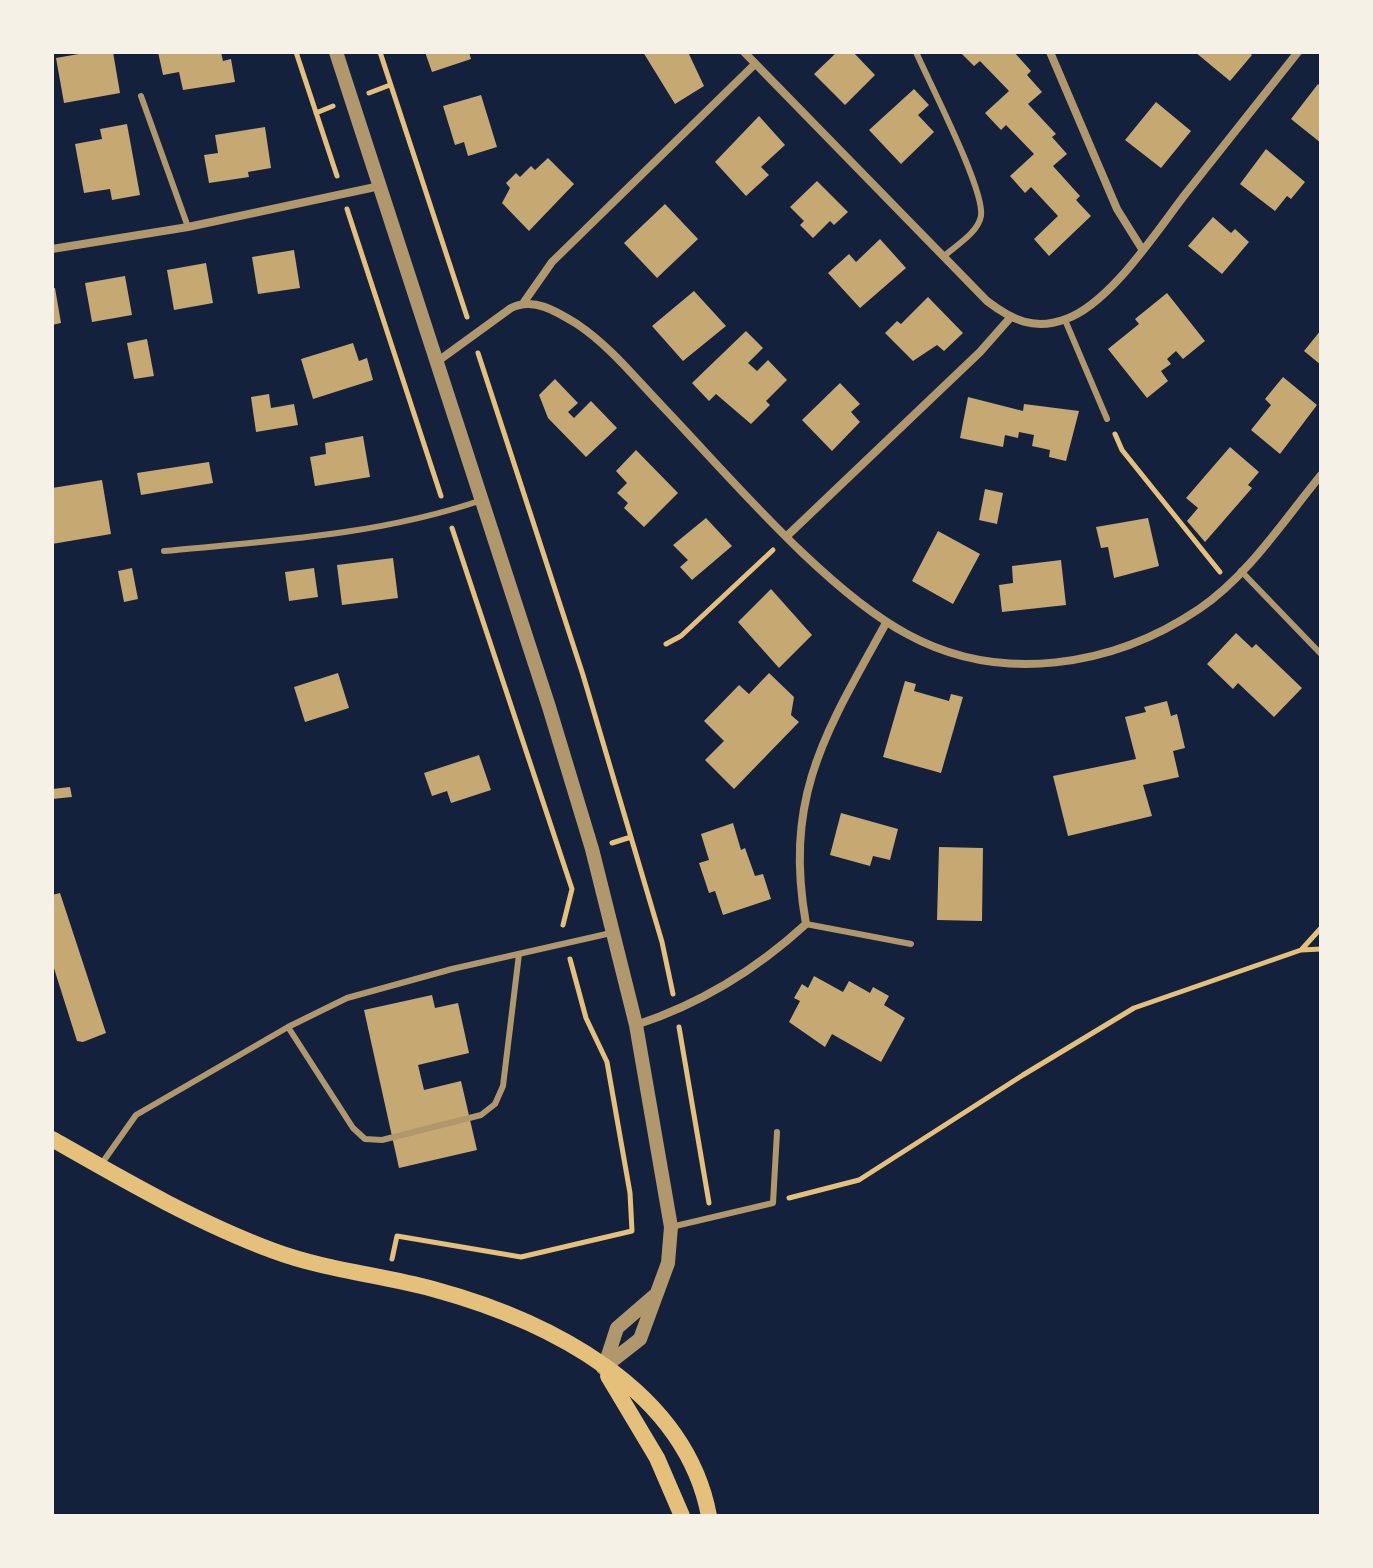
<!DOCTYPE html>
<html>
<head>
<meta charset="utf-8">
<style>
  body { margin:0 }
  #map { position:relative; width:1373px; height:1568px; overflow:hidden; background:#14213d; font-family:"Nunito Sans",sans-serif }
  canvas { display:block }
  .frame { position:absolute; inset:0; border:54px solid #f6f1e7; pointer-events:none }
</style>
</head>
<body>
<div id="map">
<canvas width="1373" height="1568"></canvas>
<div class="frame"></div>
</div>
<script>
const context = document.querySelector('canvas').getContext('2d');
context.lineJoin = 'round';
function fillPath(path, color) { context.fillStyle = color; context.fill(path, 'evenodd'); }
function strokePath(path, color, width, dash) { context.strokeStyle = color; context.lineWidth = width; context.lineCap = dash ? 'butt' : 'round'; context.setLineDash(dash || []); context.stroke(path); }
fillPath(new Path2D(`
  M90 52H113L120 93 64 103 56 58Z
  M158 52H221L223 61 231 59 235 82 183 90 179 72 163 75Z
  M425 52H469L471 59 432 72Z
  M643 52H688L704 86 675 104Z
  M837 52H853L875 75 845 105 814 74Z
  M960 52H1014L1031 71 1027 75 1042 92 1028 104 1056 134 1052 137 1067 154 1053 166 1080 196 1076 200 1091 216 1049 256 1034 239 1058 216 1031 187 1025 193 1010 176 1034 154 1006 125 1001 130 985 113 1009 91 980 61 974 66Z
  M1195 52H1248L1252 55 1230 81Z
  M1318 84 1321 87V143L1291 119Z
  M914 89 929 105 918 115 934 132 901 164 869 130Z
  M481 95 497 147 468 156 464 142 455 145 443 106Z
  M1156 102 1191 131 1161 168 1125 140Z
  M759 116 785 145 761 167 769 175 746 196 715 162Z
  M127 124 140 195 112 200 110 189 84 193 75 144 102 139 100 129Z
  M265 127 271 168 248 172 249 177 209 183 204 155 218 153 215 135Z
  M1266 149 1305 182 1291 199 1287 196 1275 211 1240 184Z
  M548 158 574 184 529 231 502 203 510 188 506 183 516 173 520 177 531 166 535 170Z
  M817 181 848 212 834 225 830 221 813 238 800 225 804 221 790 207Z
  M665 204 698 239 657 278 624 243Z
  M1213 217 1231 233 1235 229 1249 242 1222 274 1188 246Z
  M880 239 906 268 860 308 828 273 849 254 856 262Z
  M294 250 300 288 258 294 252 257Z
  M206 263 213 303 174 310 167 270Z
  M125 276 132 315 92 322 85 283Z
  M52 288H55L61 323 52 325Z
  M694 291 726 326 683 361 652 326Z
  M1167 293 1205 341 1183 359 1176 351 1167 359 1171 364 1161 371 1168 381 1147 398 1108 349 1139 324 1135 319Z
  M928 297 963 333 944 351 937 345 913 361 885 333 897 321 901 324Z
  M1321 330V365L1304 351Z
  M746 331 763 348 748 363 757 371 768 360 787 380 766 401 770 405 751 424 716 394 709 401 692 383Z
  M147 339 154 376 134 379 127 343Z
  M353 343 359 361 367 358 373 380 313 399 301 359Z
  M1283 377 1317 405 1280 454 1251 430 1271 405 1265 399Z
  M555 379 578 403 568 412 574 418 591 401 617 428 586 457 548 418 539 395Z
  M840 383 860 404 851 412 860 422 832 451 802 420Z
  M269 394 271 408 294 404 298 425 256 432 251 397Z
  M968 397 1023 411 1024 404 1079 411 1066 461 1049 457 1050 450 1032 446 1034 435 1019 432 1018 438 1005 435 1003 447 960 438Z
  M363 436 370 477 315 486 310 457 326 454 325 443Z
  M1230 447 1259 472 1248 485 1252 488 1205 542 1187 521 1198 508 1186 498Z
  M636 450 678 493 644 527 624 508 628 503 617 493 627 483 616 471Z
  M209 462 213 483 141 495 137 473Z
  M102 480 111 534 52 544V488Z
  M985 489 1003 493 997 524 979 520Z
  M706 518 732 546 692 580 680 567 688 560 673 545Z
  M1148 518 1159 566 1114 578 1108 547 1101 548 1096 527Z
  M938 531 980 554 953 604 912 581Z
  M393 558 398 598 342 605 337 565Z
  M1061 560 1066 605 1002 612 999 585 1013 583 1012 566Z
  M132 568 138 599 124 602 118 571Z
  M314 568 318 597 289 601 285 572Z
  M771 589 812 635 779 668 738 622Z
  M1236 633 1252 648 1256 644 1302 688 1274 717 1238 683 1233 689 1207 664Z
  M338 673 349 708 305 722 294 687Z
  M769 673 794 697 791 715 799 722 734 789 705 760 724 741 704 721 739 685 749 694Z
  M905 681 916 684 914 691 949 701 951 694 963 697 941 773 883 757Z
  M1167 701 1171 716 1177 714 1185 748 1173 751 1179 777 1143 785 1152 816 1068 836 1053 776 1136 759 1125 717 1146 712 1144 707Z
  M479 755 491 790 451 803 447 791 432 796 424 773Z
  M70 787 72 797 52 799V789Z
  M841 813 898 829 890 860 873 856 870 866 830 855Z
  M733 823 741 850 745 848 755 876 763 874 771 899 723 915 715 891 709 893 699 863 709 860 701 834Z
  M939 847 983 848 982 921 937 920Z
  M60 893 106 1033 83 1042 77 1041 52 962V895Z
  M814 976 843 992 849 981 870 993 873 987 889 996 884 1005 905 1018 881 1062 832 1034 825 1047 789 1022 800 1001 794 998 802 984 808 988Z
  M432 995 435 1008 458 1003 469 1053 418 1065 424 1090 461 1081 477 1150 399 1168 364 1010Z`), '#c6a872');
strokePath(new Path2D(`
  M296 52 337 176
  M380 52 467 317
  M369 93 390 85
  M316 113 333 106
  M347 209 441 496
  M478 353 583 675 662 942 673 994
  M1115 434 1122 450 1220 572
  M452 528 572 889 563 925
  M666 644 681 636 773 550
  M612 843 631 837
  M1302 949 1321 928
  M679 1027 709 1203
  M789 1198 859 1180 1023 1075 1134 1008 1301 950 1321 949
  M392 1259 397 1236 521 1257 632 1231 630 1193 607 1062 586 1018 570 959`), '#e5c07b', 5);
strokePath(new Path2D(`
  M916 52C929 82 985 190 981 216 978 233 955 246 943 257
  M141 96 188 227
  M1065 320 1107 419
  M164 551C271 541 380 535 482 500
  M1241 571 1321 654
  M806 924 911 944
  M288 1027 353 1128 365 1139 382 1140 481 1115 495 1104 503 1086 519 954
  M100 1166 136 1115 288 1027 347 998 452 969 611 933
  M671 1227 773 1203 777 1132`), '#b1986c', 6);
strokePath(new Path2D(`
  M744 52 987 301C1012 320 1034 331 1066 319 1111 303 1158 229 1187 192 1224 145 1261 99 1298 52
  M1050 52 1117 209 1142 249
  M52 249 188 227 380 186
  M524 302 552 262 755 64
  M438 361 511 308C534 297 556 311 577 324 610 346 636 379 664 408 730 477 825 590 907 634 1000 685 1113 667 1199 609 1248 576 1284 520 1321 475
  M788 535 980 352 1010 318
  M636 1025C700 1004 757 969 806 924 783 795 827 730 886 623`), '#b1986c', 8);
strokePath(new Path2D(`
  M336 52 549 707 592 849 636 1025 671 1227 668 1263 640 1339 603 1368
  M604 1368 617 1328 654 1296`), '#b1986c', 14);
strokePath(new Path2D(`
  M52 1139C124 1180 196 1222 274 1251 325 1270 381 1275 433 1289 547 1320 685 1388 709 1516
  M608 1376 657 1458 682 1516`), '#e5c07b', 16);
</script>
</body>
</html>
